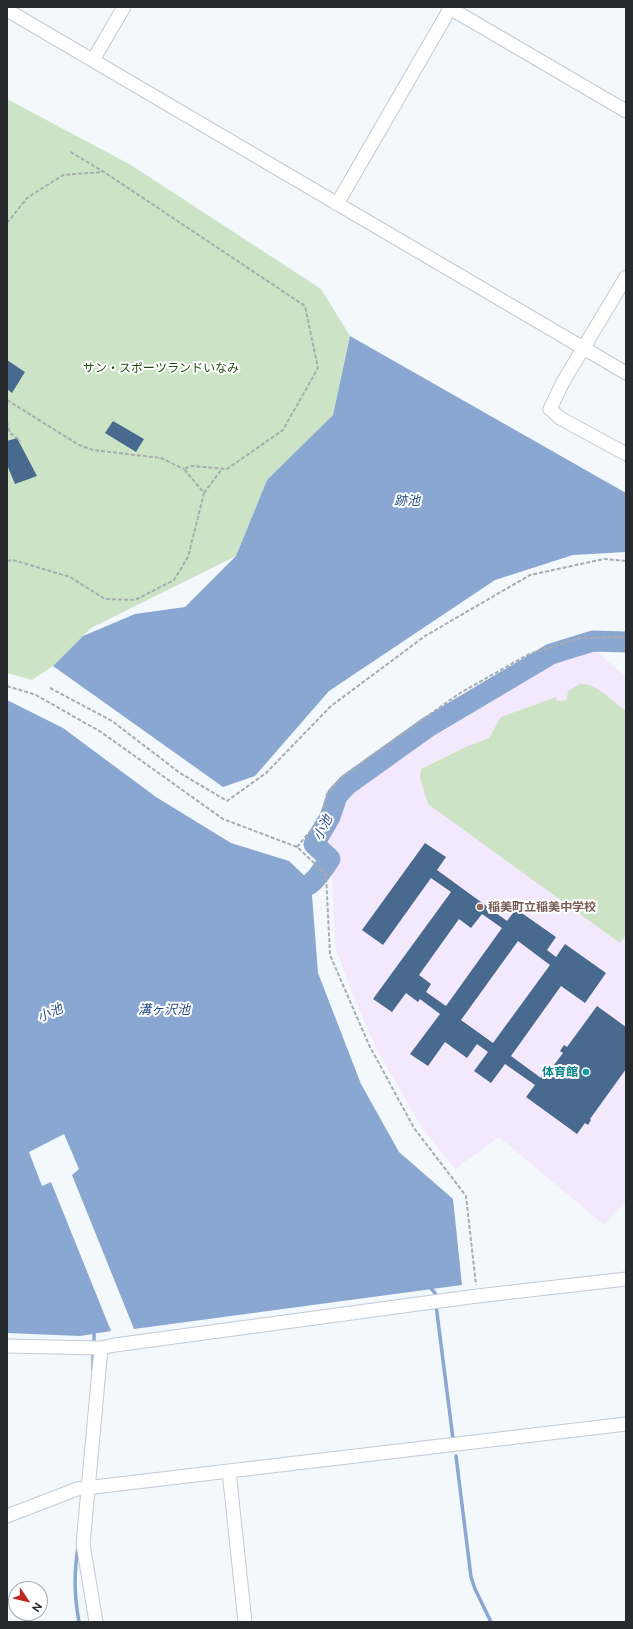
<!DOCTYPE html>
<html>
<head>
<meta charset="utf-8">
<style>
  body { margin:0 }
  #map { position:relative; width:633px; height:1629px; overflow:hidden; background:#f3f8fd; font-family:"Public Sans",sans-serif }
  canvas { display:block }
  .frame { position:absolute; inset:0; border:8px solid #272a2d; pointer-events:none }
  .north { position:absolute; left:8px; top:1581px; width:40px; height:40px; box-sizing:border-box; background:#fff; border:1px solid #a9aaab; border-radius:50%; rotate:125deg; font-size:11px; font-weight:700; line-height:16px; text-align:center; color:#272a2d }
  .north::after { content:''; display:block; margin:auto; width:14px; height:18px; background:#ba2b27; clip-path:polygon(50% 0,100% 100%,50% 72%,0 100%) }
</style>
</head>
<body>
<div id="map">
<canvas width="633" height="1629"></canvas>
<div class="frame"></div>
<div class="north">N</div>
</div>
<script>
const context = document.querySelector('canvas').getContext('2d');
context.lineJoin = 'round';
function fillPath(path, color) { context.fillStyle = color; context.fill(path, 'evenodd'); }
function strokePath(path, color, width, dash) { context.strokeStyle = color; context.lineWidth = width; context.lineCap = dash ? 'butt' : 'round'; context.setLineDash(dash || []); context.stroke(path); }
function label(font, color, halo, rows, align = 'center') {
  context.font = font + ' "Public Sans","Noto Sans JP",sans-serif'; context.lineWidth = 4; context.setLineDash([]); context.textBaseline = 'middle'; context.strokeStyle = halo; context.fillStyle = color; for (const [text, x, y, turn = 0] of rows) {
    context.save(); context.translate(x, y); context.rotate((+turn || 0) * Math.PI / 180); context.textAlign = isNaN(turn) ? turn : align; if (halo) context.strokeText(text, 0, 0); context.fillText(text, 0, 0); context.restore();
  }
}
fillPath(new Path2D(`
  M595 650 626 677V1201L604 1225 499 1137 455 1169 422 1128 377 1050 354 998 335 946 332 868 340 860 324 842 349 791 437 726 539 668Z`), '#f4e8fd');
fillPath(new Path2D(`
  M7 99 131 165 321 289 350 336 333 415 267 480 236 556 91 628 53 666 32 680 7 673Z
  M580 684C597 683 613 702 626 711V935L620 943 428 804 420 778 421 769 466 747 489 738 501 717 556 697 557 701 567 700 568 691Z`), '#cce4c5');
fillPath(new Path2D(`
  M350 336 626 493V552L573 555 495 580 329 691 255 776 223 787 53 666 83 636 135 614 185 607 236 556 267 480 333 415Z
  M7 700 63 728 156 797 231 843 289 861 311 882 318 973 361 1084 399 1152 453 1199 462 1285 134 1329 72 1175 79 1169 64 1134 29 1152 42 1186 51 1182 111 1331 80 1336 7 1333Z`), '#89a7d1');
strokePath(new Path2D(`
  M428 1285 435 1293 436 1299
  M436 1305 453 1439
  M93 1331 94 1333V1344
  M93 1370V1351
  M456 1456 471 1577 475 1589 491 1622
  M78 1546C74 1574 74 1594 79 1622`), '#89a7d1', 3.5);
strokePath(new Path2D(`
  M284 889C312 891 316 879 330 859L314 844 330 817 337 796 347 785 428 727 551 654 593 641 626 642`), '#89a7d1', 21);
fillPath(new Path2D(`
  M7 360 25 372 12 393 7 389Z
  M113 421 144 439 136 452 105 433Z
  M17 438 37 476 15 484 7 465V441Z
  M425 843 446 857 437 870 507 921 516 909 556 937 547 950 556 957 565 944 606 973 585 1003 561 986 511 1056 541 1078 542 1075 545 1077 563 1053 560 1051 564 1045 567 1047 597 1006 626 1027V1069L590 1119 591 1120 588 1125 585 1123 577 1134 526 1097 535 1085 505 1064 491 1083 474 1071 488 1052 477 1044 467 1058 445 1042 428 1066 410 1054 440 1014 420 999 418 1002 406 993 392 1012 373 999 451 892 431 878 383 945 362 930ZM482 914 502 928 446 1006 426 992 431 984 419 975 459 919 471 928ZM518 941 550 965 493 1043 461 1020Z`), '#486a8f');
const minor = new Path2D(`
  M448 7 626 111
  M7 10 626 373
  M93 60 124 7
  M337 204 451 7
  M626 277 563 382 550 409 560 418 626 454
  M7 1346 101 1348 115 1345 477 1296 626 1279
  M229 1471 245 1622
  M7 1516 77 1489 626 1424
  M96 1622 83 1544 101 1348`);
strokePath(minor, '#c2cad3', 15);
strokePath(new Path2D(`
  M7 223 27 198 63 175 103 172
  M7 400 79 445 93 450 161 458 184 469
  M7 422 10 433 21 441
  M204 493 222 469
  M7 561 13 560 70 577 105 599 135 600 174 580 188 557 204 493 184 469 191 466 227 469 283 430 318 368 305 306 104 172 69 151
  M7 686 36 695 101 732 223 819 297 847 326 874 330 955 369 1045 414 1128 466 1196 476 1285
  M50 688 112 721 180 773 227 801 266 773 331 706 425 636 530 575 604 559 626 561
  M297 847 321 818 327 794 343 776 460 693 529 654 580 638 626 637`), '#a8acb0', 2, [4, 2]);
strokePath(minor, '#fff', 13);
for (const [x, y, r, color] of [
  [480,907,4,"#8d6e63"],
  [586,1072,4,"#0f9aa8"]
]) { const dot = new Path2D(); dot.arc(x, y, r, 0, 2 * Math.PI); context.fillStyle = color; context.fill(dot); strokePath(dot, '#fff', 1.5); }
label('12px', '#224d12', '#fff', [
  ["サン・スポーツランドいなみ",161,368]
]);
label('bold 12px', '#785e54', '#fff', [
  ["稲美町立稲美中学校",488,907]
], 'left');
label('bold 12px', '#0d838f', '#fff', [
  ["体育館",578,1072]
], 'right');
label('italic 13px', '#264e84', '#fff', [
  ["跡池",407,501],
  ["小池",323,828,-63],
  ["溝ヶ沢池",164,1010],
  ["小池",50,1013,-24]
]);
</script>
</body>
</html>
